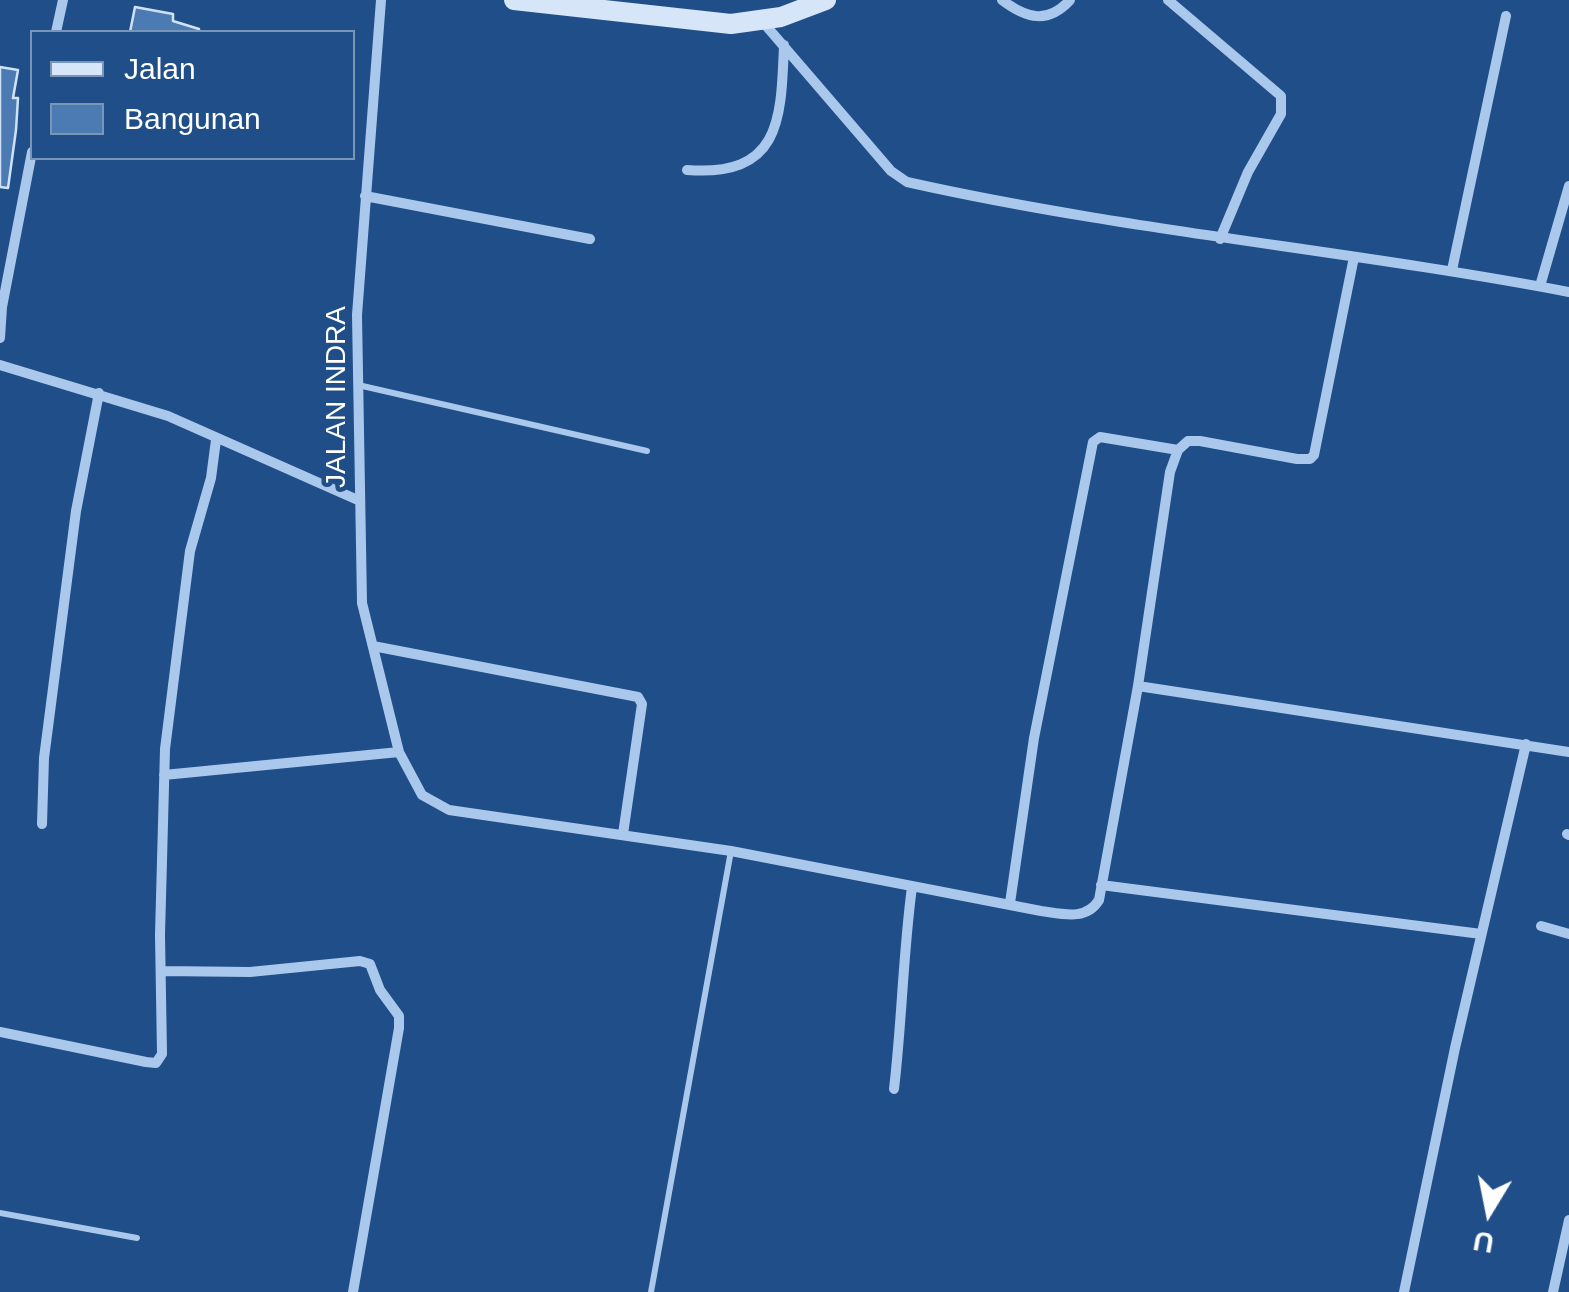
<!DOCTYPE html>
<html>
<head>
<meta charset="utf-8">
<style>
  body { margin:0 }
  #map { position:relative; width:1569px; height:1292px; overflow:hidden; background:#1f4e89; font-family:Arial,sans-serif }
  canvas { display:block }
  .legend { position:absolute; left:30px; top:30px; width:325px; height:130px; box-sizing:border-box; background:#1f4e89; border:2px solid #7995b8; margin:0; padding:12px 18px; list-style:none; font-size:30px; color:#fff }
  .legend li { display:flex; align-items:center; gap:20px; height:50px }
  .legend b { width:50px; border:2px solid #7995b8 }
  .north { position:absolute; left:1439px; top:1162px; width:100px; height:100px; -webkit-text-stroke:8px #1f4e89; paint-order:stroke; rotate:190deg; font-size:28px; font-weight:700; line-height:40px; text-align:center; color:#fff }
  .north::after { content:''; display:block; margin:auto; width:35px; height:45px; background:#fff; clip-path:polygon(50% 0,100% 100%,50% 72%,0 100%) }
</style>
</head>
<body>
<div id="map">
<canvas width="1569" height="1292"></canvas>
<ul class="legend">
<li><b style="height:12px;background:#d6e5f8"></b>Jalan</li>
<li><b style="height:28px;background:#4c7bb3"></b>Bangunan</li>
</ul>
<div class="north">U</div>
</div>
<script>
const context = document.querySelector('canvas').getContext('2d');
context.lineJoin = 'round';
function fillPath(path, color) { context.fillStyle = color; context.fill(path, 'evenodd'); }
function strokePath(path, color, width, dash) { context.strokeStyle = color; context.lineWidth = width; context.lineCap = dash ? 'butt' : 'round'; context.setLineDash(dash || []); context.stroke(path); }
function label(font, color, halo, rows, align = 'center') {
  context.font = font + ' Arial,sans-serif'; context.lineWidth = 9; context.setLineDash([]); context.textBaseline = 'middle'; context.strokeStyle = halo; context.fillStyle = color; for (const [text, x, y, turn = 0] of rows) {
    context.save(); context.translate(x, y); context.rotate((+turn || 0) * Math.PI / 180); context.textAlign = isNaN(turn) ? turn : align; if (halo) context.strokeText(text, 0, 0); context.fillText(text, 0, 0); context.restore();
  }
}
const building = new Path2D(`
  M135 7 173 14V21L199 29V32H130Z
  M0 67 18 70 13 98H18L16 130 8 188 0 187Z`);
fillPath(building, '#4c7bb3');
strokePath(building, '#cfe2f8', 2.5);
strokePath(new Path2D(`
  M358 385 647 451
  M0 1213 137 1238
  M651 1292 731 851`), '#aac8eb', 6);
strokePath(new Path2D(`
  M381 0 357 315 362 603 399 752 422 795 449 810 731 851 1041 911C1063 914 1086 921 1099 900L1138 686 1170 472 1178 450 1188 441H1200L1297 459H1310L1314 455 1354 257
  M1002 0C1027 19 1048 24 1070 0
  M1168 0 1281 96V114L1248 172 1220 239
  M762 21 891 171 907 182C1126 231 1349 250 1569 292
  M56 32 63 0
  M687 170C781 177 781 120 784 45
  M365 196 590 239
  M1452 270 1506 16
  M1540 286 1569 186
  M0 338 2 307 32 152
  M0 365 168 416 360 501
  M373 646 638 697 642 704 623 834
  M1138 686 1569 752
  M164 775 399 752
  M42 824 44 758 76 511 99 393
  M1567 834 1569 835
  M1101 885 1481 934
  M1010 903 1034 738 1093 442 1100 437 1178 450
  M1541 926 1569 934
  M161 971 250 972 360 961 370 964 380 990 399 1016V1028L353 1292
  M0 1032 146 1062 156 1063 162 1054 160 935 165 749 190 551 211 478 216 440
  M894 1089C902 1021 903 954 912 887
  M1404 1292 1455 1048 1526 744
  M1553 1292 1569 1220`), '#aac8eb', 10);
strokePath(new Path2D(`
  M514 0 731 24 781 17 826 0`), '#d6e5f8', 20);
label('28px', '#fff', '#1f4e89', [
  ["JALAN INDRA",337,397,-90]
]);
</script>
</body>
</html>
